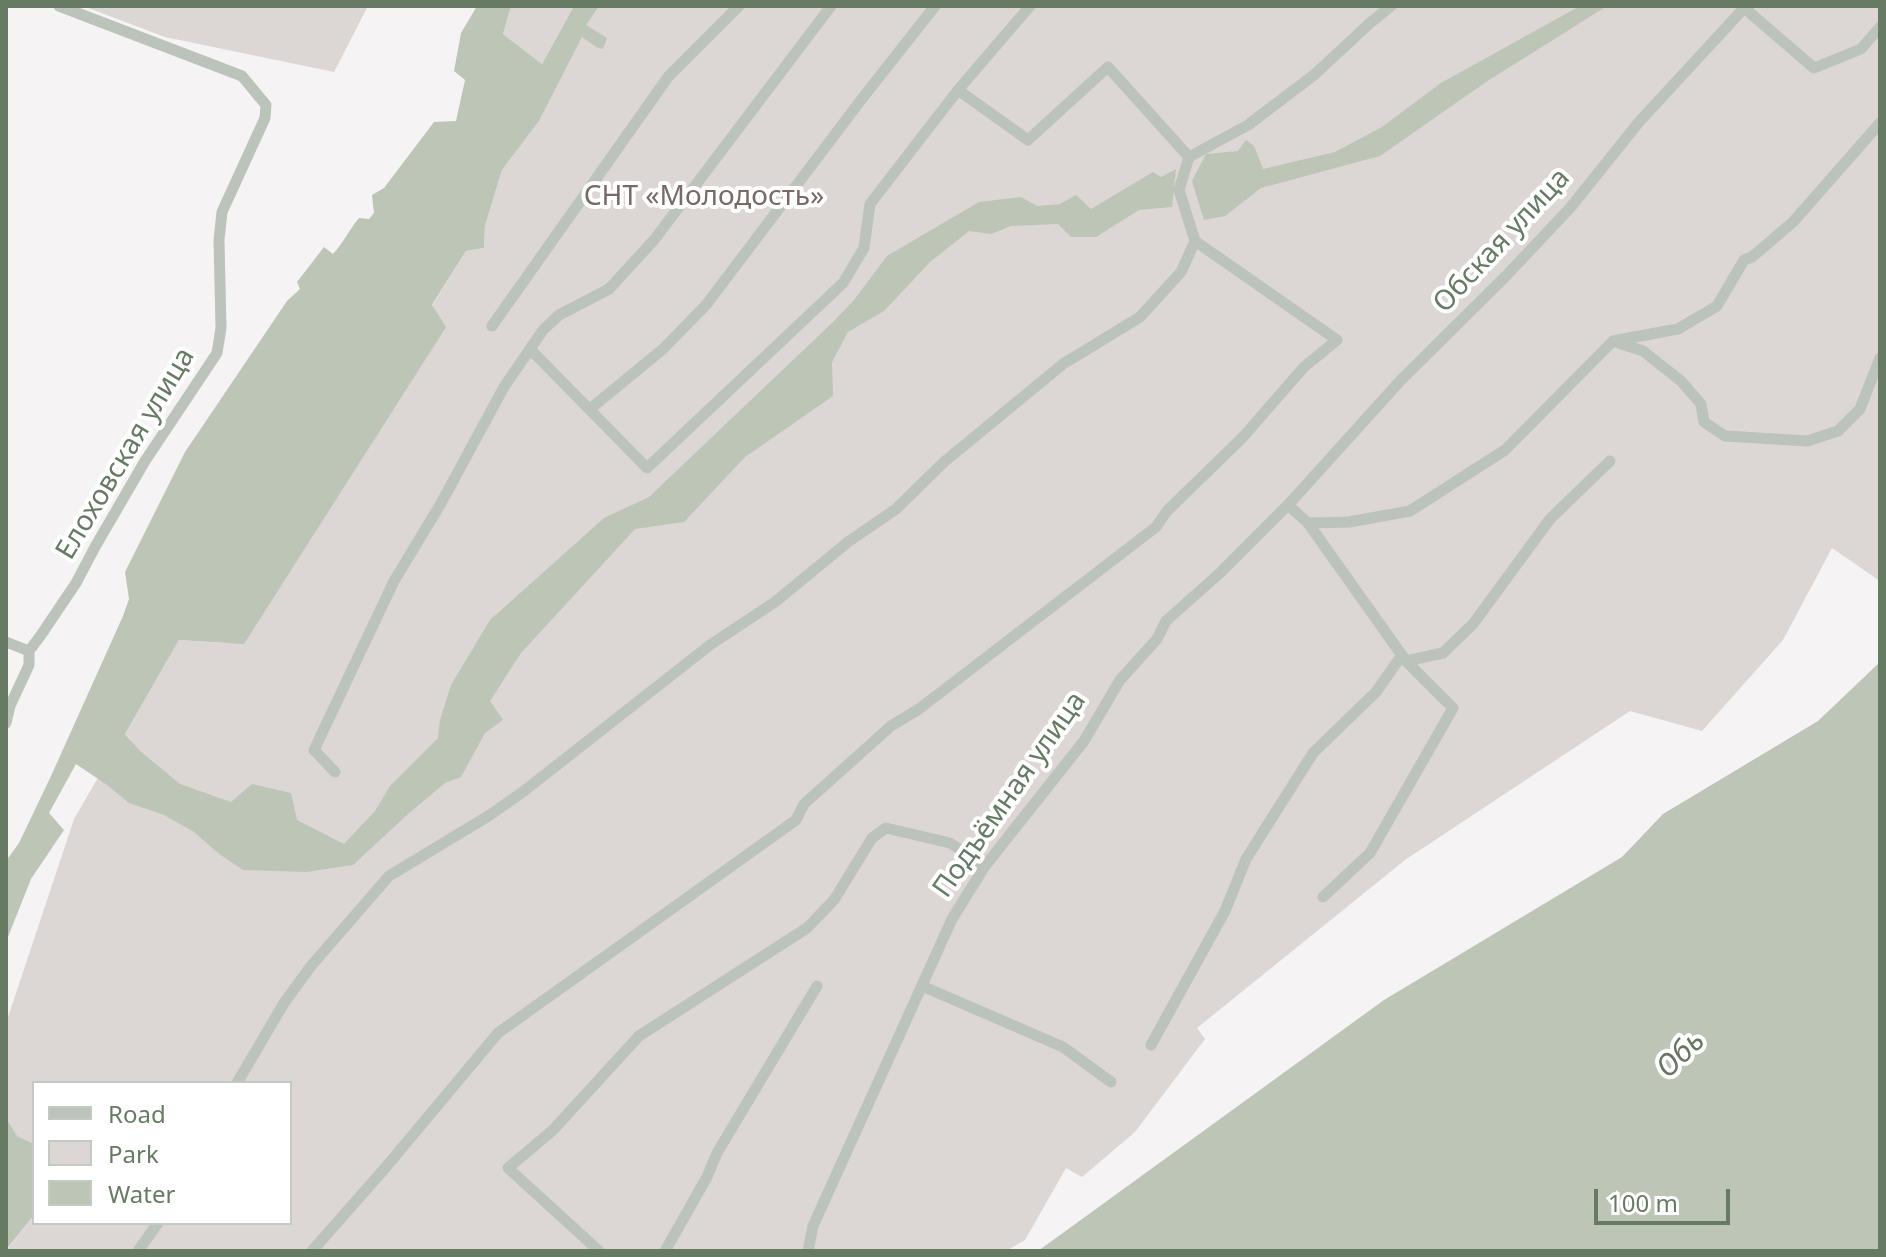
<!DOCTYPE html>
<html>
<head>
<meta charset="utf-8">
<style>
  body { margin:0 }
  #map { position:relative; width:1886px; height:1257px; overflow:hidden; background:#f6f3f5; font-family:"Noto Sans",sans-serif }
  canvas { display:block }
  .frame { position:absolute; inset:0; border:8px solid #677b64; pointer-events:none }
  .legend { position:absolute; left:32px; top:1081px; width:260px; height:144px; box-sizing:border-box; background:#fff; border:2px solid #c2cac1; margin:0; padding:10px 14px; list-style:none; font-size:24px; color:#677b64 }
  .legend li { display:flex; align-items:center; gap:16px; height:40px }
  .legend b { width:40px; border:2px solid #c2cac1 }
  .scale { position:absolute; left:1594px; top:1189px; width:136px; height:36px; box-sizing:border-box; border:4px solid #677b64; border-top:0; padding-left:10px; font-size:24px; line-height:28px; white-space:nowrap; color:#677b64; -webkit-text-stroke:6px #fff; paint-order:stroke }
</style>
</head>
<body>
<div id="map">
<canvas width="1886" height="1257"></canvas>
<div class="frame"></div>
<ul class="legend">
<li><b style="height:10px;background:#bcc3bb"></b>Road</li>
<li><b style="height:22px;background:#dcd6d5"></b>Park</li>
<li><b style="height:22px;background:#bdc5b7"></b>Water</li>
</ul>
<div class="scale">100 m</div>
</div>
<script>
const context = document.querySelector('canvas').getContext('2d');
context.lineJoin = 'round';
function fillPath(path, color) { context.fillStyle = color; context.fill(path, 'evenodd'); }
function strokePath(path, color, width, dash) { context.strokeStyle = color; context.lineWidth = width; context.lineCap = dash ? 'butt' : 'round'; context.setLineDash(dash || []); context.stroke(path); }
function label(font, color, halo, rows, align = 'center') {
  context.font = font + ' "Noto Sans",sans-serif'; context.lineWidth = 8; context.setLineDash([]); context.textBaseline = 'middle'; context.strokeStyle = halo; context.fillStyle = color; for (const [text, x, y, turn = 0] of rows) {
    context.save(); context.translate(x, y); context.rotate((+turn || 0) * Math.PI / 180); context.textAlign = isNaN(turn) ? turn : align; if (halo) context.strokeText(text, 0, 0); context.fillText(text, 0, 0); context.restore();
  }
}
fillPath(new Path2D(`
  M83 6H368L334 72 165 37Z
  M511 6H574L542 64 503 34Z
  M593 6H1880V581L1832 548 1783 640 1702 731 1630 711 1405 860 1197 1028 1205 1039 1135 1132 1082 1177 1066 1168 1025 1240 1006 1251H6L34 1215V1223H290V1083H34V1144L16 1136 6 1118V1023L74 819 103 769 131 740 125 734 179 640 226 643 246 623 432 306 466 251 484 248 485 226 502 170 539 121 582 36 596 47 586 25Z`), '#dcd6d5');
fillPath(new Path2D(`
  M477 6H511L503 34 542 64 574 6H599L586 25 607 38 603 49 596 47 582 37 539 121 502 170 485 226 484 248 466 251 432 305 446 327 244 644 179 640 125 734 140 751 180 784 231 802 252 784 291 793 297 820 344 844 375 811 390 786 438 738 440 720 451 685 490 620 604 518 649 497 833 322 854 300 887 256 979 202 1021 197 1037 206 1060 204 1076 195 1091 209 1153 172 1161 177 1176 169 1172 207 1139 210 1096 237H1071L1058 224 1011 226 991 234 969 231 930 262 884 311 848 332 832 362 833 396 745 457 684 522 635 529 521 653 490 701 503 720 485 733 461 777 445 783 408 814 353 865 306 872 243 870 218 853 194 832 164 815 129 803 107 785 76 764 49 813 64 830 31 879 6 942V861L19 843 51 776 123 616 129 599 125 572 185 452 287 301 300 289 297 282 324 247 333 254C344 242 349 230 359 218L369 219 374 213 372 195 384 188 434 122 456 121 465 80 454 71 461 33Z
  M1580 6H1607L1486 82 1380 156 1261 188 1225 216 1204 220 1192 181 1206 154 1238 151 1246 140 1254 146 1263 169 1335 152 1382 127 1441 83Z
  M1880 662V1251H1038L1384 1000 1622 857 1663 814 1818 721Z
  M6 1118 17 1136 34 1144V1215L6 1250Z`), '#bdc5b7');
strokePath(new Path2D(`
  M1742 6 1814 68 1861 49 1880 27
  M958 90 1028 140 1108 67 1189 157
  M492 326 668 77 739 6
  M1616 342 1643 351 1681 381 1701 404 1704 422 1725 436 1807 441 1838 431 1860 409 1880 358
  M530 349 647 468 843 283 864 248 870 204 958 90 1030 6
  M590 409 663 349 706 305 861 100 935 6
  M1288 505 1308 523 1406 661 1453 708 1370 853 1323 897
  M1308 523 1349 522 1410 511 1505 450 1613 341 1678 329 1717 306 1744 260 1752 257 1793 222 1880 123
  M6 642 29 651
  M1406 661 1443 653 1473 624 1550 519 1610 461
  M6 723 10 706 29 665V651L41 635 76 583 95 547 145 461 217 353 221 328 219 240 222 212 265 118 266 105 242 76 59 6
  M335 772 314 750 394 581 440 505 504 387 543 330 559 315 609 289 654 240 831 6
  M922 986 1063 1047 1111 1082
  M1151 1045 1225 911 1246 859 1313 753 1376 692 1402 655
  M237 1083 284 1003 311 966 389 876 490 815 524 791 710 645 775 602 848 542 896 509 944 462 1063 364 1140 317 1181 272 1195 241
  M138 1251 158 1223
  M312 1251 386 1167 498 1033 796 820 804 804 891 726 919 709 1156 527 1167 511 1243 437 1304 367 1337 340 1195 241 1179 190 1189 157 1248 125 1314 75 1370 23 1391 6
  M599 1251 508 1168 553 1130 639 1036 807 928 834 900 872 838 886 828 950 843 985 866
  M665 1251 707 1177 717 1153 817 986
  M808 1251 813 1226 952 919 985 866 1084 741 1120 680 1157 639 1166 621 1221 572 1288 505 1401 380 1505 277 1570 208 1639 122 1746 6`), '#bcc3bb', 11);
label('28px', '#796a66', '#fff', [
  ["СНТ «Молодость»",704,197]
]);
label('28px', '#677b64', '#fff', [
  ["Обская улица",1502,241,-47],
  ["Елоховская улица",126,454,-59],
  ["Подъёмная улица",1010,795,-55]
]);
label('italic 30px', '#66765f', '#fff', [
  ["Обь",1681,1055,-44]
]);
</script>
</body>
</html>
